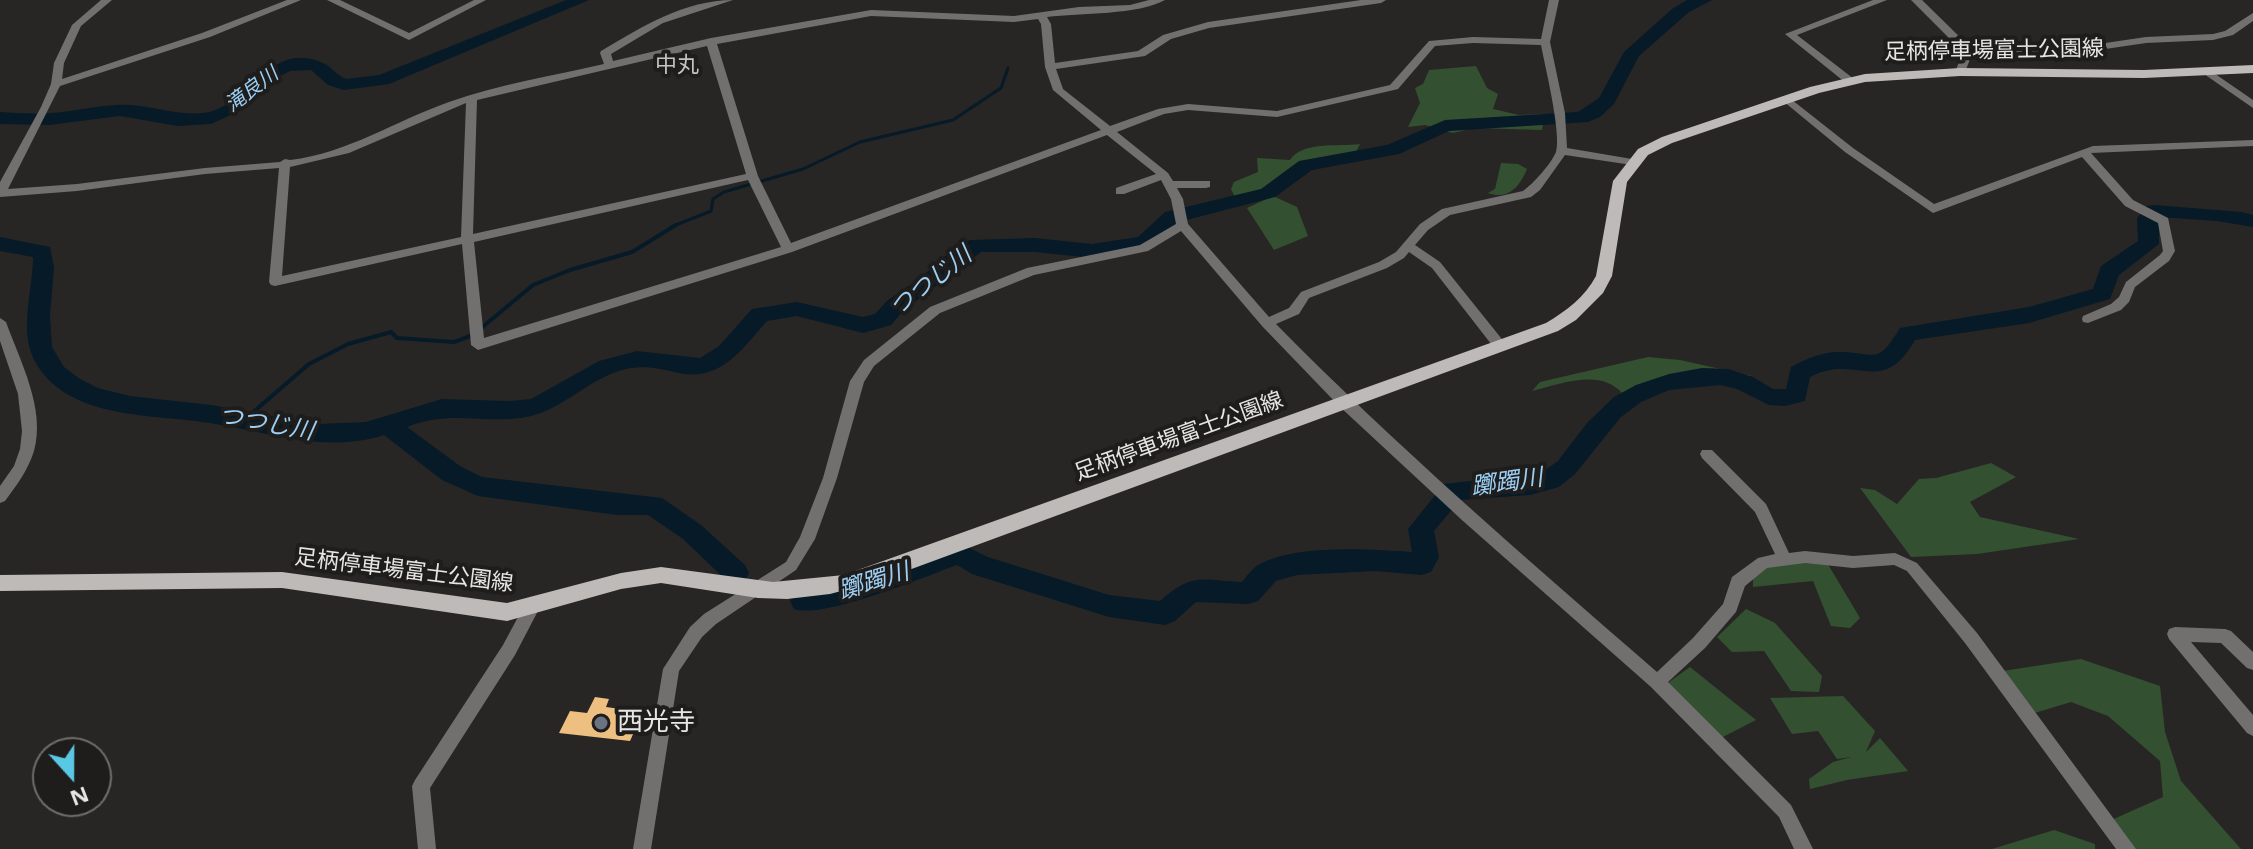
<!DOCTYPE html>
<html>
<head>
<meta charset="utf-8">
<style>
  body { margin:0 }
  #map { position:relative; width:2253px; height:849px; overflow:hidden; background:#282624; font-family:"Open Sans",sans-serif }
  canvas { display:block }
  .north { position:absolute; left:32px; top:737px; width:80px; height:80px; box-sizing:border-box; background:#1e1d1b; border:2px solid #6e6d6c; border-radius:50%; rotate:159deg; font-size:22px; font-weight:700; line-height:32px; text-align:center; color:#e7e6e5 }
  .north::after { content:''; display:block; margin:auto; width:28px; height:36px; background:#59c8e4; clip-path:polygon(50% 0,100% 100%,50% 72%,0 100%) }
</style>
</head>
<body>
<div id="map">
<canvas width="2253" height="849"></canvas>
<div class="north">N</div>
</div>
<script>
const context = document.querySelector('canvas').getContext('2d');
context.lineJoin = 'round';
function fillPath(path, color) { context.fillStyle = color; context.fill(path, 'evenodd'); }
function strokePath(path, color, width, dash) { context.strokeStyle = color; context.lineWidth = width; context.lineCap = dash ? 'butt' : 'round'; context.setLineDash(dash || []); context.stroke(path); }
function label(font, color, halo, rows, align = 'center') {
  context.font = font + ' "Open Sans","Noto Sans JP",sans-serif'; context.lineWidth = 8; context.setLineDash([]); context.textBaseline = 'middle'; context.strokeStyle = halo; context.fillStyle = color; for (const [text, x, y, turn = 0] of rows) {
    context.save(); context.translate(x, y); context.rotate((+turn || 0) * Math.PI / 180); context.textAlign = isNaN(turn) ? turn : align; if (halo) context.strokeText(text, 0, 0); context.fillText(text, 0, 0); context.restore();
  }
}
fillPath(new Path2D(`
  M1476 66 1487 88 1498 94 1493 109 1519 115 1544 114 1542 130 1474 128 1453 133 1425 125 1408 127 1420 103 1415 88 1423 84 1429 70Z
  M1360 144 1355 154 1297 174 1272 192 1235 197 1231 189 1234 182 1258 172 1257 158 1290 160C1302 141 1337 147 1360 144Z
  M1501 163 1518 164 1527 169C1519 188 1508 200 1488 193L1495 189Z
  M1273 196 1297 207 1308 236 1274 250 1247 208Z
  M1648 357 1680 360 1752 376 1622 393C1600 368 1560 384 1532 391L1540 382Z
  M1991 463 2016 477 1970 502 1980 517 2079 539 1977 554 1911 557 1860 488 1875 490 1897 504 1919 479 1936 478Z
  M1826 561 1860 618 1850 628 1831 626 1813 581 1753 587V568L1787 562Z
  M1746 609 1775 623 1822 676 1819 692 1791 691 1764 651 1732 652 1717 637Z
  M2081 659 2160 686 2165 732 2181 781 2241 849H2118L2107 822 2163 797 2160 761 2108 716 2071 702 2028 715 1996 672Z
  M1690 667 1756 720 1719 739 1665 685Z
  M1843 696 1875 731 1866 752 1880 738 1908 771 1847 780 1810 789 1809 779 1833 762 1851 757 1837 759 1818 731 1792 734 1770 698Z
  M2054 830 2095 844V849H1992Z`), '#335031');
strokePath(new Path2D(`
  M671 227 711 211 713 199 724 192 803 169 860 142 953 120 1001 88 1008 68`), '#061a28', 3);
strokePath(new Path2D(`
  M480 329 533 285 570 270 632 252 676 225
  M244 420 309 364 348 344 391 332 397 338 454 342 473 335`), '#061a28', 4);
fillPath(new Path2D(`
  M566 0H589L389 84 344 90 328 85 311 70 290 71 273 80 248 107 211 124 178 126 120 116 49 125 0 124V112C16 113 33 114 50 113 72 112 94 106 117 105 146 103 173 116 203 113 248 108 268 40 321 62 330 65 336 75 346 79L379 75Z
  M1687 0H1712L1689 12 1639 56 1614 104 1600 117 1588 122 1449 131 1399 154 1312 170 1275 197 1179 222 1151 248 1144 250 1092 258 1035 252H981L904 310 891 325 863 333 797 316 767 321C743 348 721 382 679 373 657 368 641 364 619 371 584 382 560 413 521 418 480 423 449 410 407 427L460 466 482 477 662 498 701 525 745 565 749 573 745 581 736 584 727 581 683 539 648 515H617L478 496 442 480 384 435C325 454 269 432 210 423 154 414 71 420 37 365 17 333 33 292 33 257L0 251V237L50 247 54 267 50 316 52 347 64 367 80 379 98 388 130 396 211 405 318 424 366 422 442 399 510 401 531 399 599 361 637 351 700 358 719 346 752 309 797 302 863 317 875 314 888 300 919 279 953 249 970 240 1035 238 1092 244 1138 237 1165 212 1261 189 1299 161 1387 145 1445 120 1578 112 1599 98 1624 52 1672 9Z
  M2154 205 2242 212 2253 215V227L2217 221 2159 217V244L2119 275 2110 299 2029 323 1915 340C1881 399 1857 352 1810 377L1805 401 1785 406 1769 405 1737 389 1720 385 1669 390 1641 402 1621 417 1575 474 1559 487 1530 495 1460 500 1434 531 1439 557 1431 572 1422 575 1375 571 1297 575 1276 581 1258 601 1248 604 1196 602 1175 621 1165 625 1109 617 972 574 957 565C924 577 824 619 794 609L790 601 794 593 847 581 959 543 988 557 1109 595 1160 601C1193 572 1200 580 1242 582 1247 576 1253 567 1260 564 1297 544 1371 549 1412 552L1408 529 1444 484 1541 473 1558 461 1587 423 1614 397 1636 385 1669 374 1702 368 1728 369 1753 377 1773 389H1786L1791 367C1806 359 1821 352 1839 352 1877 352 1876 367 1900 328L2029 307 2093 289 2101 266 2138 241 2137 218 2147 206Z`), '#061a28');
fillPath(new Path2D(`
  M595 697 609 699 606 707 643 712 630 741 559 733 570 711 587 713Z`), '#edbf81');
fillPath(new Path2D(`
  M101 0H112L81 26 64 63 62 79 202 33 287 0H301L210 37 60 86 8 189 77 184 205 168 280 162 285 159 290 160C348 153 395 121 449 102 499 84 553 76 604 64L600 53 601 51C641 27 685 0 733 0L663 23 611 54 613 61 711 38 871 10 1014 16 1079 7 1130 5 1149 0H1165C1139 15 1080 13 1047 17L1051 24 1055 63 1138 51 1163 35 1208 22 1361 0H1386L1381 3 1209 28 1171 39 1145 56 1056 69 1063 89 1110 126 1158 109 1188 104 1277 111 1390 85 1429 41 1473 37 1541 39 1549 0H1559L1550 42 1565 113 1567 148 1632 159 1638 162 1632 165 1565 155 1540 190 1531 197 1450 215 1428 230 1415 245 1440 262 1505 343 1507 346 1505 349H1495L1432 268 1409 252 1404 258 1387 268 1309 298 1299 314 1276 324C1397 447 1527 559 1657 672L1693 638 1723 604 1732 577 1758 558 1775 554 1755 512 1702 458 1700 454 1702 450H1712L1766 504 1789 553 1805 551 1853 556 1895 553 1917 563 1977 633 2136 849H2116L1965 643 1907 571 1894 565 1853 568 1805 563 1767 568 1745 586 1736 612 1705 648 1668 682 1791 805 1813 849H1794L1779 817 1651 687 1463 521 1339 406 1262 326 1181 231 1148 251 1034 275 940 313 874 366 864 382 837 478 815 539 796 570 716 624 702 637 679 671 651 849H633L663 669 690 627 704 614 786 562 800 537 823 478 850 381 864 360 930 307 1027 268 1140 245 1176 224 1171 199 1161 180 1124 194H1116V188L1156 174 1107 135 792 252 478 350 471 345 462 244 275 286 271 285 269 282 279 168 205 174 77 191 0 197V182L41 107 51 84 54 63 72 25ZM871 16 1014 22 1038 19 1041 24 1045 67 1053 90 1101 130 791 243 758 176 717 44ZM1473 43 1541 45C1545 66 1562 135 1556 152 1551 164 1533 184 1523 191L1442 209 1420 224 1396 252 1379 262 1301 292 1289 308 1269 317 1188 224 1183 199 1177 188H1206L1210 187V181H1173L1168 173 1117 132 1164 114 1188 110 1277 117 1394 90 1398 89 1435 46ZM707 46 746 174 473 234 477 100ZM466 103 461 237 282 276 290 167 349 153ZM748 180 781 247 484 338 474 242Z
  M327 0H340L409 33 474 0H486L409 40Z
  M1873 0H1887L1797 35 1854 79V83H1846L1785 34Z
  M1911 0H1922L1971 48 2044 52 2146 37 2213 34 2225 31 2253 13V21L2233 35 2213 40 2146 43 2044 58 1972 54 1965 72 1960 75 1955 72 1963 52Z
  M2208 69 2253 100V108L2204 74V70Z
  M1787 96 1853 148 1934 204 2093 146 2253 140V146L2091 153 2133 200 2168 218 2175 251 2169 261 2135 287 2129 302 2121 310 2088 323 2083 322 2082 319 2083 316 2111 304 2119 297 2126 282 2160 255 2163 251 2158 223 2125 206 2082 157 1933 213 1845 152 1783 101 1782 99Z
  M0 318 6 322C20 361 46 409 34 451 28 470 17 485 5 501L0 503V486L14 466 20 449 22 431 18 394 0 341Z
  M531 602 537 604 539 609 515 655 430 788 436 849H418L412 786 415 780 503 645 525 604Z
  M2175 627 2225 629 2231 631 2253 652V670L2247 668 2221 643 2191 642 2253 715V736L2247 733 2169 639 2167 634 2169 629Z`), '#71706f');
fillPath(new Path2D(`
  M2253 65V73L2144 78 1960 76 1865 82 1819 93 1672 143 1648 155 1627 182 1612 276 1603 293 1576 320 1558 331 879 581 830 594 787 599 758 598 661 583 621 589 507 621 282 588 0 591V575L282 572 507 603 621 573 661 567 773 582 844 575 1546 323C1566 311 1585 297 1596 276L1613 181 1638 149 1662 137 1810 87 1865 74 1960 68 2144 70Z`), '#bdbab8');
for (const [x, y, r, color] of [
  [601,723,8,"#6b7280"]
]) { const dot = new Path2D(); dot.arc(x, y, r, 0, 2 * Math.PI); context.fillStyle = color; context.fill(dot); strokePath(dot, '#1e1d1b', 3); }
label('italic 20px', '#9ccff5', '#1e1d1b', [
  ["滝良川",252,90,-37]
]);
label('22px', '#e7e6e5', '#1e1d1b', [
  ["足柄停車場富士公園線",1994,51,-1],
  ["足柄停車場富士公園線",1179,437,-20],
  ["足柄停車場富士公園線",404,571,7]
]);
label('22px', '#c5c3c0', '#1e1d1b', [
  ["中丸",677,66]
]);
label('italic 24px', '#9ccff5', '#1e1d1b', [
  ["つつじ川",931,282,-38],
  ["つつじ川",266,424,10],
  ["躑躅川",1507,483,-8],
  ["躑躅川",874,582,-17]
]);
label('26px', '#e7e6e5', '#1e1d1b', [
  ["西光寺",617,723]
], 'left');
</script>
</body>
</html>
